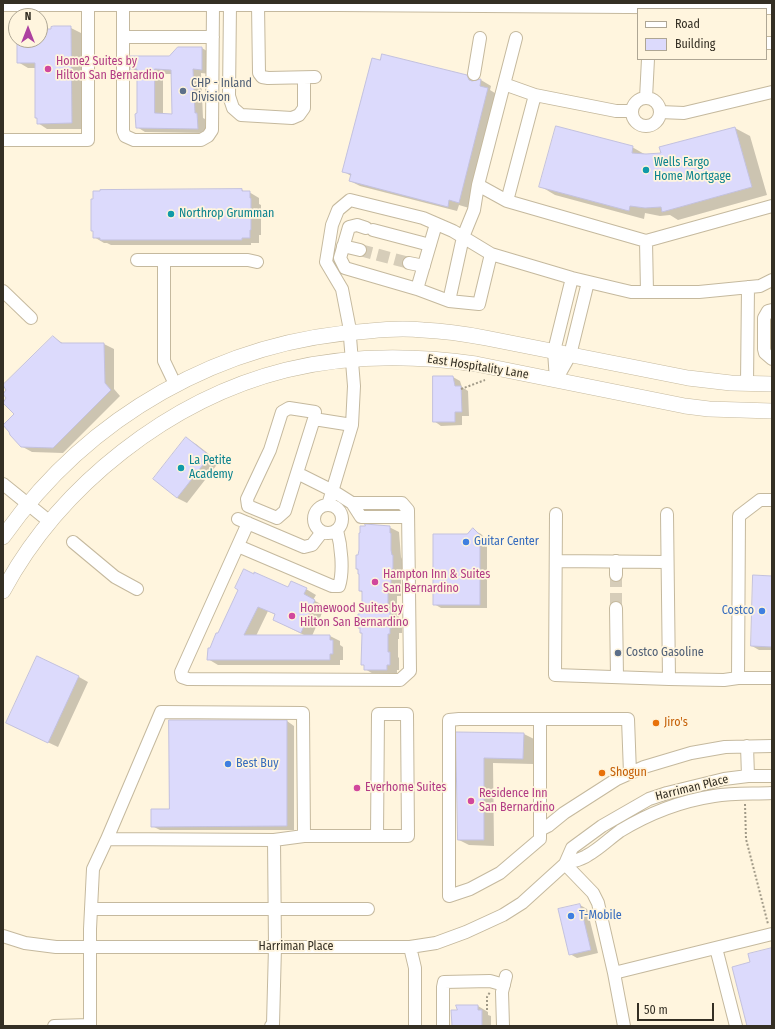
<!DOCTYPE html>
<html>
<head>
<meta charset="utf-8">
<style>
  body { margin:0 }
  #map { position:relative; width:775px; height:1029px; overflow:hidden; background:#fff5de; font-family:"Fira Sans Condensed",sans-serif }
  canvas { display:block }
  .frame { position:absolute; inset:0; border:4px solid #342f24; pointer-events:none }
  .legend { position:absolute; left:637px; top:8px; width:130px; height:52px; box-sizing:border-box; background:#fff5de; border:1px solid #aea694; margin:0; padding:5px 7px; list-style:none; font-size:12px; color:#342f24 }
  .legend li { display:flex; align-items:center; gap:8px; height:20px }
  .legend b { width:20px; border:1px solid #aea694 }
  .north { position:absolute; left:8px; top:8px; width:40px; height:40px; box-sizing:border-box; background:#fff5de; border:1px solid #aea694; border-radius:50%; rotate:0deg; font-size:11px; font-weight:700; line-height:16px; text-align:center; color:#342f24 }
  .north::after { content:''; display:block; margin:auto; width:14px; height:18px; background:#ad41a0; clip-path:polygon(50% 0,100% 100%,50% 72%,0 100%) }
  .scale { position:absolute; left:637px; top:1003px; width:77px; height:18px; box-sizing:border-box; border:2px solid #342f24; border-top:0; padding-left:5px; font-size:12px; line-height:14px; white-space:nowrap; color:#342f24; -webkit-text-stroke:3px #fff5de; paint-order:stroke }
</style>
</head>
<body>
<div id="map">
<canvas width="775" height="1029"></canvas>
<div class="frame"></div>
<ul class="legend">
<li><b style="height:5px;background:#fff"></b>Road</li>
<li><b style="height:11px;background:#dcdafc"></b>Building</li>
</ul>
<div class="north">N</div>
<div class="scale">50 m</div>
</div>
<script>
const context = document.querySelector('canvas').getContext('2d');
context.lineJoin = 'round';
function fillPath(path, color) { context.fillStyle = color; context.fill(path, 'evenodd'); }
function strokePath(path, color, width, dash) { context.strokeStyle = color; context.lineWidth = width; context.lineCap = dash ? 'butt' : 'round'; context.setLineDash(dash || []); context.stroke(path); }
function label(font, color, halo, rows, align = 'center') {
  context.font = font + ' "Fira Sans Condensed",sans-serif'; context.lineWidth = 3.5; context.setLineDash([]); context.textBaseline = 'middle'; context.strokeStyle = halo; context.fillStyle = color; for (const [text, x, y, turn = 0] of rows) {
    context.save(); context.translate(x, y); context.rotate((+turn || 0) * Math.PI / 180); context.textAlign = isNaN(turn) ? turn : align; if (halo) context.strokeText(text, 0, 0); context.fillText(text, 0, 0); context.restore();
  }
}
fillPath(new Path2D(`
  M55 28H71L81 33V129H47L38 123V119L36 118V68H28L18 62V40H40V30H52Z
  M202 48 210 53 211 74 201 73 203 118 205 119 206 133 145 132 137 127 138 113V72L132 68ZM163 74H172L173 115 163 114Z
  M466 76 475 82 481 80 491 86 490 90 498 95 469 208 459 205 457 211 360 186 350 181 351 176 343 171Z
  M735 128 750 136 767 195 678 220 670 215 660 216 645 213 644 219 555 195 540 186 632 147 646 155 662 154Z
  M242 190 245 192H249L259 198V204L261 205V235H259V243H251V245H111L107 243H104L94 237Z
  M53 337 64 344H104L114 349V389L120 396 63 453 32 452 21 446 16 415Z
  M453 377 460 381 462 387 468 391 469 416H462V425L441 426 434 421Z
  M186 438 196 444 219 462 187 503 177 498Z
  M389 527 399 532 401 557 403 561V574H402L401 580V596H397V615L399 616V620L402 621V633H399V639H398V657L399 658V670H397V675H375L365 669V666L362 664 363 634 361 633V629L363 593 360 591V574L357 569Z
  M473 530 481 534 487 540V608H441L434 604 468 535Z
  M772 556V650H759L752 646 772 577Z
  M288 588 306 589 316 595 313 600 325 606 312 636H330L340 641V645L343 647V660H340V665H218L208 659 211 649 239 590ZM268 611 276 615 274 620 306 636H256Z
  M79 677 88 682 58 747 7 723Z
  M287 721 294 726V830H160L152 826 170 810Z
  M458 733 524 734 534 739 533 764 493 763 494 846 469 845 459 840Z
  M580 905 587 909 598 953 577 958 570 954Z
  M458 1006H478L488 1012V1015L491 1016V1026H453L458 1011Z`), '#0003');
const building = new Path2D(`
  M54 26H71L72 123 37 124V118H35V63H17V40H40V29H51V27Z
  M178 47H202V70L193 69 195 113H197L198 129 136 128 135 114 137 113V69H130V56H169ZM155 69 171 70 172 114 155 113Z
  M382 54 467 75 469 80 472 81 481 79 480 86 488 88 459 203 449 200 448 207 349 181 351 174 342 172 372 58 380 60Z
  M556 126 633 146 632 153 646 154 661 153 659 147 735 127 752 187 662 212 661 207 645 208 630 206 629 211 539 187Z
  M242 189V191H250V198H251V230H250V238H242V240H100V238H93V231H91V199H93V191H100V190Z
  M53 336 61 343H104L105 383 111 390 53 448 21 447 10 435 9 432 3 425 14 414 3 403 6 398 3 394 6 390 3 385Z
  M433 376H453L455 386H461L462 412H455V422H433Z
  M186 437 210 456 177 498 153 479Z
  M365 524 390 526V533H391V550L392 555H393V569H392L391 574V591H388V610H390V615H392V628H390V634H388V652H390V665H387V670H364V665H361L362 633H360V628H358V614H360V610H362V591H359V574H358V569H356V555H358L359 550V533H360V526H365Z
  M473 528 480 535V605H433V534H467Z
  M244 569 254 574V572L288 587 291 581 307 588 304 594 315 600 301 633 273 620 275 614 258 607 244 635H330V640H333V654H330V660H207L208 648H210L216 633H218L238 590 235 588Z
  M753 575 772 576V647L751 646Z
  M37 656 79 676 48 743 6 723Z
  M169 720H287V826L151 827V809H169Z
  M456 732 524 733 523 759 484 758V840H458Z
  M580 904 591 950 569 955 558 909Z
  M772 948V1026H747L732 967 750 962 748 954Z
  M456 1005H478V1010H482V1026H452L451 1010H457Z`);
fillPath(building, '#dcdafc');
strokePath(building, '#c3c1de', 1);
strokePath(new Path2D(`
  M360 250 409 263
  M616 575V608`), '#d6cdb9', 12, [12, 6]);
const minor = new Path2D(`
  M3 5H338L772 8
  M123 5V131L125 136 134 140H201L208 136 212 130 213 5
  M230 5 229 96 233 108 241 115 292 118 299 115 304 108V78
  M258 5 259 73 262 77 268 78 315 77
  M123 37H213
  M766 43H772
  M474 74 480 38
  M504 84 535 95 616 111H632
  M632 112a14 14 0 1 1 28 0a14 14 0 1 1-28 0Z
  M646 98 648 59
  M660 112 684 113 772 92
  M3 140H88V5
  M478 185 507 201 646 241 772 206
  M507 201 535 95
  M436 224 417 289 449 301 479 304 491 254
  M366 228 357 225 349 227 340 258 345 268 417 289
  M373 230 430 245
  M646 241 647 292
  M343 246 360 250
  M137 260H248L257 262
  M164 260V361L175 384
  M409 263 424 266
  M3 291 31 318
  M449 301 463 237 474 210 478 185 516 38
  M772 310 768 311 764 318V349L765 353 772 359
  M556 380 554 351 572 278
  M556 380 570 355 588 282
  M747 384 748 287
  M314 419 315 412 289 408 282 412 270 450 247 499 248 506 277 518 285 511 314 419 352 425
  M3 484 50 522
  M352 503 361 517H408
  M328 505 352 425 354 386 349 325 342 289 326 262 332 225 338 210 350 200 423 218 453 231 491 254 572 278 631 292H699L760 286 772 280
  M314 519a14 14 0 1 1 28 0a14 14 0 1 1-28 0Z
  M556 514 555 675 669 679
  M667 514 669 679 724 680 738 678 739 516 760 500H772
  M238 519 304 547 312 545 322 532
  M248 523 181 672 182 677 188 679 400 680 410 671 408 510 402 503H352L333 491 297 473
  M73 542 115 577 137 589
  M238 546 332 586H339C344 571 341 545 337 530
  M556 561 667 562
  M616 561V575
  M616 608 617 677
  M738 678H772
  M540 720V839L500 873 470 889 449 896V720L459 719H628L630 773
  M747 746 748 776
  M540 830 548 826 564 813 617 779 644 767 691 753 725 747 772 746
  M107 839 161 712 303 713 304 836
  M274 840 304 836H408L407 714H378L377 836
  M565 864 593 893 598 903 614 973 772 934
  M565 864C573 861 581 860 588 855 599 849 609 839 620 831 648 814 681 801 714 796 733 793 753 794 772 793
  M91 909H368
  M3 936 25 943 56 947H410L436 943 466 932 503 915 522 903 565 864 572 848 602 826 649 799 667 793 724 779 748 776H772
  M410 947 415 968V1026
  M716 948 736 1026
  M614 973 624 1026
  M54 1026 90 1025
  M90 1026V929L93 869 107 839 274 840 275 947 273 1024 271 1026
  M443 1026V987L444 982 490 981 504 985
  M503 1026 502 992 506 976`);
const major = new Path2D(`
  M3 537C88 416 221 340 369 331 387 329 405 328 423 330 444 331 465 334 486 338L688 378 731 383 772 384
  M3 591C60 485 170 399 286 370 348 355 413 355 476 364L685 406 709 409 772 411`);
strokePath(minor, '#c5b99e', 14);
strokePath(major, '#c5b99e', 16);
strokePath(new Path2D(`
  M461 389 485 380
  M745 804 746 839 768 924
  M487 1010V997L490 992`), '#a09987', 2, [2, 2]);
strokePath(minor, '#fff', 12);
strokePath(major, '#fff', 15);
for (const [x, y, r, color] of [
  [48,69,4,"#d1479c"],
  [183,91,4,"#5c6f8a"],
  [646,170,4,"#0f9aa8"],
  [171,214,4,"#0f9aa8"],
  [181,468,4,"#0f9aa8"],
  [466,542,4,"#3f7fe0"],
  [375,582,4,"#d1479c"],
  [762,611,4,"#3f7fe0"],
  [292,616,4,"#d1479c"],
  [618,653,4,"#5c6f8a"],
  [656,723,4,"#e8710a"],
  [228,764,4,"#3f7fe0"],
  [602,773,4,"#e8710a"],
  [357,788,4,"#d1479c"],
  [471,801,4,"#d1479c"],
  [571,916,4,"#3f7fe0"]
]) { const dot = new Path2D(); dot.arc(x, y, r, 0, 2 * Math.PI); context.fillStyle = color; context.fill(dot); strokePath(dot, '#fff5de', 1.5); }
label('12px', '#b23c85', '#fff5de', [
  ["Home2 Suites by",56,62],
  ["Hilton San Bernardino",56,76],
  ["Hampton Inn & Suites",383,575],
  ["San Bernardino",383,589],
  ["Homewood Suites by",300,609],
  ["Hilton San Bernardino",300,623],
  ["Everhome Suites",365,788],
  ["Residence Inn",479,794],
  ["San Bernardino",479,808]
], 'left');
label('12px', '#4e5e75', '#fff5de', [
  ["CHP - Inland",191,84],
  ["Division",191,98],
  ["Costco Gasoline",626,653]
], 'left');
label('12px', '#0d838f', '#fff5de', [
  ["Wells Fargo",654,163],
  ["Home Mortgage",654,177],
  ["Northrop Grumman",179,214],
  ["La Petite",189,461],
  ["Academy",189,475]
], 'left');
label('12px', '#342f24', '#fff5de', [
  ["East Hospitality Lane",478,367,9],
  ["Harriman Place",692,788,-14],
  ["Harriman Place",296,947]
]);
label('12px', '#366cbe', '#fff5de', [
  ["Guitar Center",474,542],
  ["Costco",754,611,"right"],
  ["Best Buy",236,764],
  ["T-Mobile",579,916]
], 'left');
label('12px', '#c56008', '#fff5de', [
  ["Jiro's",664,723],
  ["Shogun",610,773]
], 'left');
</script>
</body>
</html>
